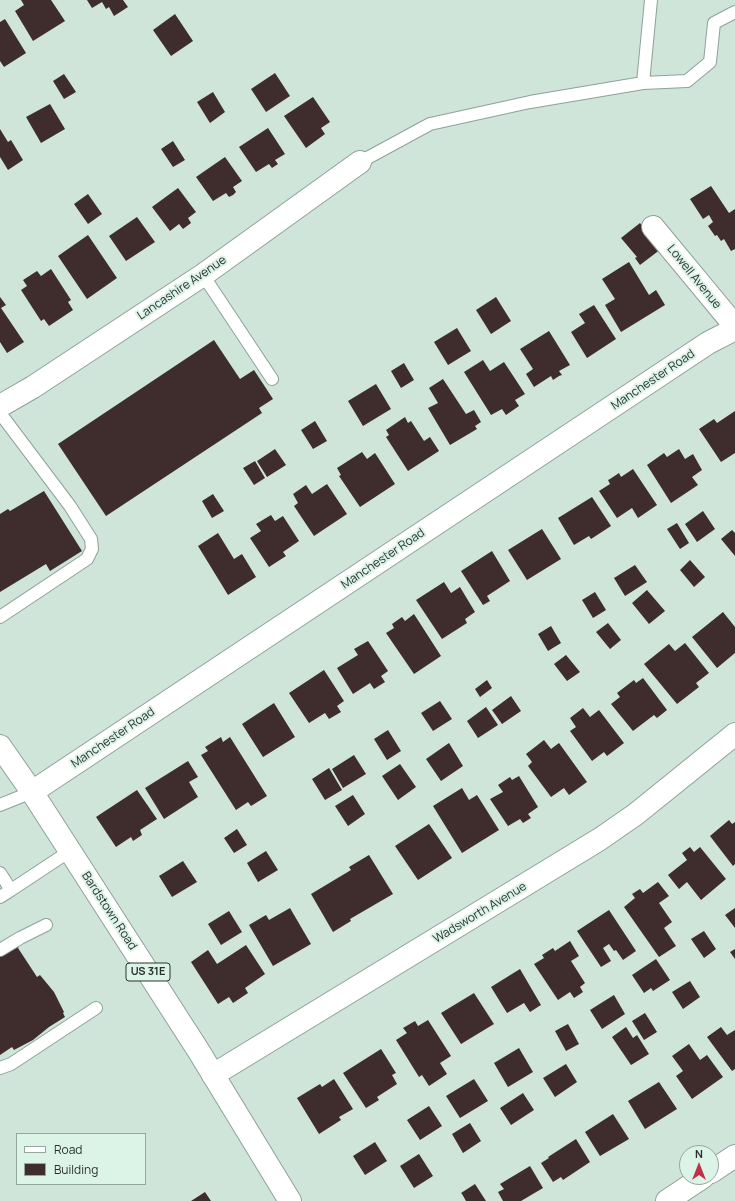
<!DOCTYPE html>
<html>
<head>
<meta charset="utf-8">
<style>
  body { margin:0 }
  #map { position:relative; width:735px; height:1201px; overflow:hidden; background:#cfe5da; font-family:Manrope,sans-serif }
  canvas { display:block }
  .legend { position:absolute; left:16px; top:1133px; width:130px; height:52px; box-sizing:border-box; background:#dcf3e8; border:1px solid #95a69e; margin:0; padding:5px 7px; list-style:none; font-size:12px; color:#2a322e }
  .legend li { display:flex; align-items:center; gap:8px; height:20px }
  .legend b { width:20px; border:1px solid #95a69e }
  .north { position:absolute; left:679px; top:1145px; width:40px; height:40px; box-sizing:border-box; background:#dcf3e8; border:1px solid #95a69e; border-radius:50%; rotate:0deg; font-size:11px; font-weight:700; line-height:16px; text-align:center; color:#2a322e }
  .north::after { content:''; display:block; margin:auto; width:14px; height:18px; background:#c03046; clip-path:polygon(50% 0,100% 100%,50% 72%,0 100%) }
</style>
</head>
<body>
<div id="map">
<canvas width="735" height="1201"></canvas>
<ul class="legend">
<li><b style="height:5px;background:#fff"></b>Road</li>
<li><b style="height:11px;background:#3f2c2c"></b>Building</li>
</ul>
<div class="north">N</div>
</div>
<script>
const context = document.querySelector('canvas').getContext('2d');
context.lineJoin = 'round';
function fillPath(path, color) { context.fillStyle = color; context.fill(path, 'evenodd'); }
function strokePath(path, color, width, dash) { context.strokeStyle = color; context.lineWidth = width; context.lineCap = dash ? 'butt' : 'round'; context.setLineDash(dash || []); context.stroke(path); }
function label(font, color, halo, rows, align = 'center') {
  context.font = font + ' Manrope,sans-serif'; context.lineWidth = 4; context.setLineDash([]); context.textBaseline = 'middle'; context.strokeStyle = halo; context.fillStyle = color; for (const [text, x, y, turn = 0] of rows) {
    context.save(); context.translate(x, y); context.rotate((+turn || 0) * Math.PI / 180); context.textAlign = isNaN(turn) ? turn : align; if (halo) context.strokeText(text, 0, 0); context.fillText(text, 0, 0); context.restore();
  }
}
fillPath(new Path2D(`
  M21 0H51L65 21 33 41 15 11 24 5Z
  M87 0H123L128 7 114 16 109 7 106 9 102 2 92 8Z
  M175 14 193 41 171 56 153 30Z
  M5 19 26 53 4 67 0 61V22Z
  M275 73 290 96 266 112 251 89Z
  M64 74 76 92 64 99 53 81Z
  M213 92 225 112 210 123 197 102Z
  M313 97 330 122 321 128 325 134 306 148 284 116Z
  M50 104 65 129 41 143 26 117Z
  M268 128 285 154 275 160 278 164 272 168 269 164 256 172 239 147Z
  M0 129 8 142 11 140 23 160 8 170 0 157Z
  M173 141 185 160 173 167 161 149Z
  M225 157 242 181 233 187 236 192 233 195 229 197 226 193 213 201 196 177Z
  M711 186 729 213 735 209V249L731 251 724 239 721 241 717 235 715 236 708 226 713 222 709 215 703 219 690 199Z
  M178 188 196 212 188 218 191 223 183 229 179 224 170 231 152 207Z
  M88 194 102 214 88 224 74 204Z
  M137 217 155 242 126 261 109 236Z
  M640 223 661 249 640 265 635 258 637 257 621 238Z
  M88 235 117 278 87 299 58 256Z
  M629 262 649 295 656 290 665 305 621 332 605 305 615 299 602 279Z
  M51 269 71 300 68 302 73 310 49 326 44 319 41 321 21 290 27 286 23 280 37 271 41 276Z
  M0 297 6 305 1 308 24 342 7 353 0 342Z
  M496 297 511 321 491 334 476 310Z
  M594 305 616 339 587 358 571 332 585 323 579 314Z
  M457 328 471 351 448 365 434 342Z
  M549 331 570 365 559 371 562 375 559 376 553 380 551 376 534 387 526 374 533 369 520 349Z
  M214 340 240 379 254 370 273 399 259 408 262 413 106 516 58 444Z
  M483 360 490 371 504 362 525 394 515 400 519 406 506 415 502 409 491 415 464 372Z
  M404 363 414 380 401 388 391 371Z
  M443 379 466 414 474 410 481 422 475 426 477 429 450 445 428 408 438 403 429 388Z
  M376 384 391 409 363 426 348 401Z
  M735 411V453L721 462 699 429 714 419 717 423Z
  M405 417 408 423 411 421 424 441 430 437 439 451 408 471 386 437 389 435 386 430Z
  M315 421 327 441 313 449 301 430Z
  M275 449 286 465 267 477 257 461Z
  M679 449 685 459 693 454 702 470 692 477 698 485 671 503 647 465 664 453 667 457Z
  M362 452 367 459 375 453 395 484 360 507 339 476 341 475 337 468Z
  M255 461 265 478 254 485 243 468Z
  M633 469 657 505 638 518 632 508 617 518 599 491 610 484 608 480 610 479 619 473 621 477Z
  M327 484 347 514 314 536 294 506 298 503 293 494 306 485 312 494Z
  M44 491 82 551 50 571 46 564 0 592V514L8 509 10 511Z
  M213 494 224 511 212 518 202 501Z
  M592 497 611 526 591 539 589 536 574 545 558 518Z
  M703 511 715 529 697 542 685 524Z
  M271 515 275 521 283 516 299 541 283 552 286 556 269 567 250 538 261 531 256 524Z
  M677 523 689 543 680 549 667 529Z
  M542 529 561 559 527 580 508 550Z
  M732 530 735 533V556L721 539Z
  M218 533 234 559 242 554 256 577 228 595 198 546Z
  M492 551 510 581 487 596 490 601 483 605 461 571Z
  M690 560 705 577 694 587 680 570Z
  M635 565 647 582 625 596 614 578Z
  M444 582 451 593 460 587 475 612 465 619 467 623 442 639 416 600Z
  M647 590 665 611 649 624 632 603Z
  M595 592 606 610 593 618 582 600Z
  M723 612 735 627V653L717 668 692 637Z
  M414 614 441 656 414 674 386 633 394 628 392 624 402 617 405 621Z
  M608 623 621 640 610 649 596 632Z
  M551 626 561 643 548 651 538 634Z
  M368 641 388 671 381 676 385 682 374 689 370 683 353 694 337 668 358 655 354 649Z
  M685 643 709 673 696 683 699 687 677 704 644 664 669 644 675 651Z
  M566 655 580 672 567 681 554 664Z
  M324 670 344 701 337 706 341 712 329 719 325 713 309 723 289 693Z
  M643 678 667 710 657 718 654 715 633 731 611 704 620 697 617 693 634 680 636 683Z
  M487 680 492 688 480 697 475 689Z
  M511 696 521 711 502 724 492 710Z
  M440 701 452 719 433 731 421 713Z
  M274 703 295 737 263 757 242 724Z
  M486 707 498 725 478 738 467 721Z
  M583 708 590 717 599 710 624 743 607 756 604 752 592 761 570 731 576 727 570 718Z
  M388 730 401 751 387 760 374 739Z
  M221 737 223 742 230 737 267 796 251 806 248 802 236 810 201 755 208 751 205 747Z
  M544 740 551 749 559 743 587 782 569 795 564 788 551 797 528 766 532 762 526 754Z
  M449 743 463 766 441 781 426 759Z
  M354 755 366 774 343 788 332 769Z
  M188 761 198 777 189 782 198 797 164 819 145 788Z
  M400 764 416 787 398 800 382 776Z
  M329 768 342 790 325 800 312 779Z
  M519 776 538 807 528 814 531 818 523 823 520 819 508 826 490 799 503 792 498 785 510 777 512 780Z
  M462 788 469 800 477 795 499 830 462 853 433 806Z
  M137 790 157 819 140 830 142 835 133 841 131 837 116 847 96 817Z
  M353 795 365 814 348 826 335 806Z
  M729 820 732 824 735 822V864L733 866 710 836Z
  M429 824 452 858 418 880 395 846Z
  M237 829 247 845 234 853 224 838Z
  M690 847 694 852 700 847 726 879 701 900 687 882 679 889 668 875 687 860 682 853Z
  M266 851 278 870 258 882 247 863Z
  M369 855 393 894 350 919 351 921 333 932 311 894 351 870 349 867Z
  M183 861 197 882 172 897 159 876Z
  M658 882 669 896 659 903 672 922 664 928 676 946 659 957 624 907 635 898 632 894 640 889 643 893Z
  M290 908 311 944 273 966 249 925 266 915 269 920Z
  M735 908V928L725 915Z
  M609 910 636 951 623 960 616 950 614 951 609 944 603 948 611 961 601 967 577 931Z
  M229 911 242 932 221 945 208 924Z
  M704 931 716 949 704 958 691 939Z
  M570 941 579 956 571 961 585 983 580 987 583 992 574 998 570 992 558 1000 534 964 544 958 542 955 553 948 555 951Z
  M18 945 19 946 18 948 37 977 40 975 54 992 64 1012 63 1013 65 1017 49 1027 33 1040 14 1050 12 1047 0 1055V954Z
  M246 945 265 974 245 988 248 993 233 1003 229 997 218 1004 191 962 208 950 217 964Z
  M735 949V959L730 952Z
  M656 959 670 980 653 991 651 988 644 993 632 975Z
  M520 969 541 1005 530 1012 524 1003 507 1013 491 987Z
  M690 981 700 997 683 1009 672 992Z
  M474 993 494 1024 461 1044 441 1013Z
  M614 995 625 1014 602 1029 590 1010Z
  M645 1013 657 1032 644 1040 632 1021Z
  M428 1020 451 1056 440 1063 447 1074 429 1086 422 1075 419 1077 396 1040 407 1033 403 1028 415 1021 418 1026Z
  M568 1024 579 1044 566 1051 555 1031Z
  M626 1027 633 1038 637 1035 649 1054 631 1065 612 1037Z
  M721 1027 727 1035 735 1030V1069L732 1071 707 1037Z
  M689 1044 700 1060 707 1055 723 1077 692 1099 676 1076 683 1071 672 1056Z
  M519 1048 533 1072 508 1087 494 1063Z
  M381 1049 396 1073 392 1075 397 1084 377 1097 379 1100 366 1108 343 1073Z
  M566 1064 577 1082 555 1097 543 1078Z
  M334 1079 353 1109 339 1117 341 1120 319 1134 297 1098 320 1084 322 1087Z
  M474 1079 488 1101 460 1118 446 1096Z
  M659 1082 677 1109 645 1129 628 1101Z
  M523 1093 534 1110 511 1125 500 1108Z
  M429 1106 442 1126 420 1140 407 1120Z
  M613 1114 629 1139 600 1156 585 1132Z
  M470 1123 481 1141 463 1153 452 1134Z
  M576 1139 590 1162 563 1180 561 1177 553 1182 541 1163 549 1158 548 1157Z
  M375 1142 387 1161 365 1175 353 1156Z
  M419 1154 433 1176 414 1188 400 1166Z
  M530 1166 543 1188 521 1201H503L498 1192 504 1189 500 1184Z
  M475 1184 486 1201H466L462 1194 461 1193Z
  M205 1192 211 1201H191Z`), '#3f2c2c');
const lane = new Path2D(`
  M643 83 651 0
  M360 162 430 124 530 102 643 83 687 81 710 62 714 23 735 12
  M203 275 272 379
  M0 413 70 506 91 539 92 549 87 559 0 617
  M0 805 32 792
  M0 873 11 890 70 851
  M0 897 11 890
  M0 950 20 938 46 925
  M0 1068 11 1064 96 1008`);
const street = new Path2D(`
  M653 227 735 326
  M0 406 33 387 203 275 360 162
  M32 792 708 343 735 329
  M213 1075 600 839 636 814 735 734
  M711 1172 735 1156
  M667 1201 703 1177`);
const primary = new Path2D(`
  M0 746 32 792 198 1050 290 1201`);
strokePath(lane, '#8da298', 14);
strokePath(street, '#8da298', 24);
strokePath(primary, '#8da298', 24);
strokePath(lane, '#fff', 12);
strokePath(street, '#fff', 22);
strokePath(primary, '#fff', 22);
for (const [x, y, w] of [
  [148,972,44]
]) { const box = new Path2D(); box.roundRect(x - w / 2, y - 9, w, 18, 3); context.fillStyle = '#dcf3e8'; context.fill(box); strokePath(box, '#2a322e', 1); }
label('bold 11px', '#2a322e', null, [
  ["US 31E",148,972]
]);
label('12px', '#2a322e', '#dcf3e8', [
  ["Lowell Avenue",694,277,51],
  ["Lancashire Avenue",182,288,-34],
  ["Manchester Road",653,380,-34],
  ["Manchester Road",383,559,-34],
  ["Manchester Road",113,738,-34],
  ["Bardstown Road",109,911,57],
  ["Wadsworth Avenue",480,913,-31]
]);
</script>
</body>
</html>
